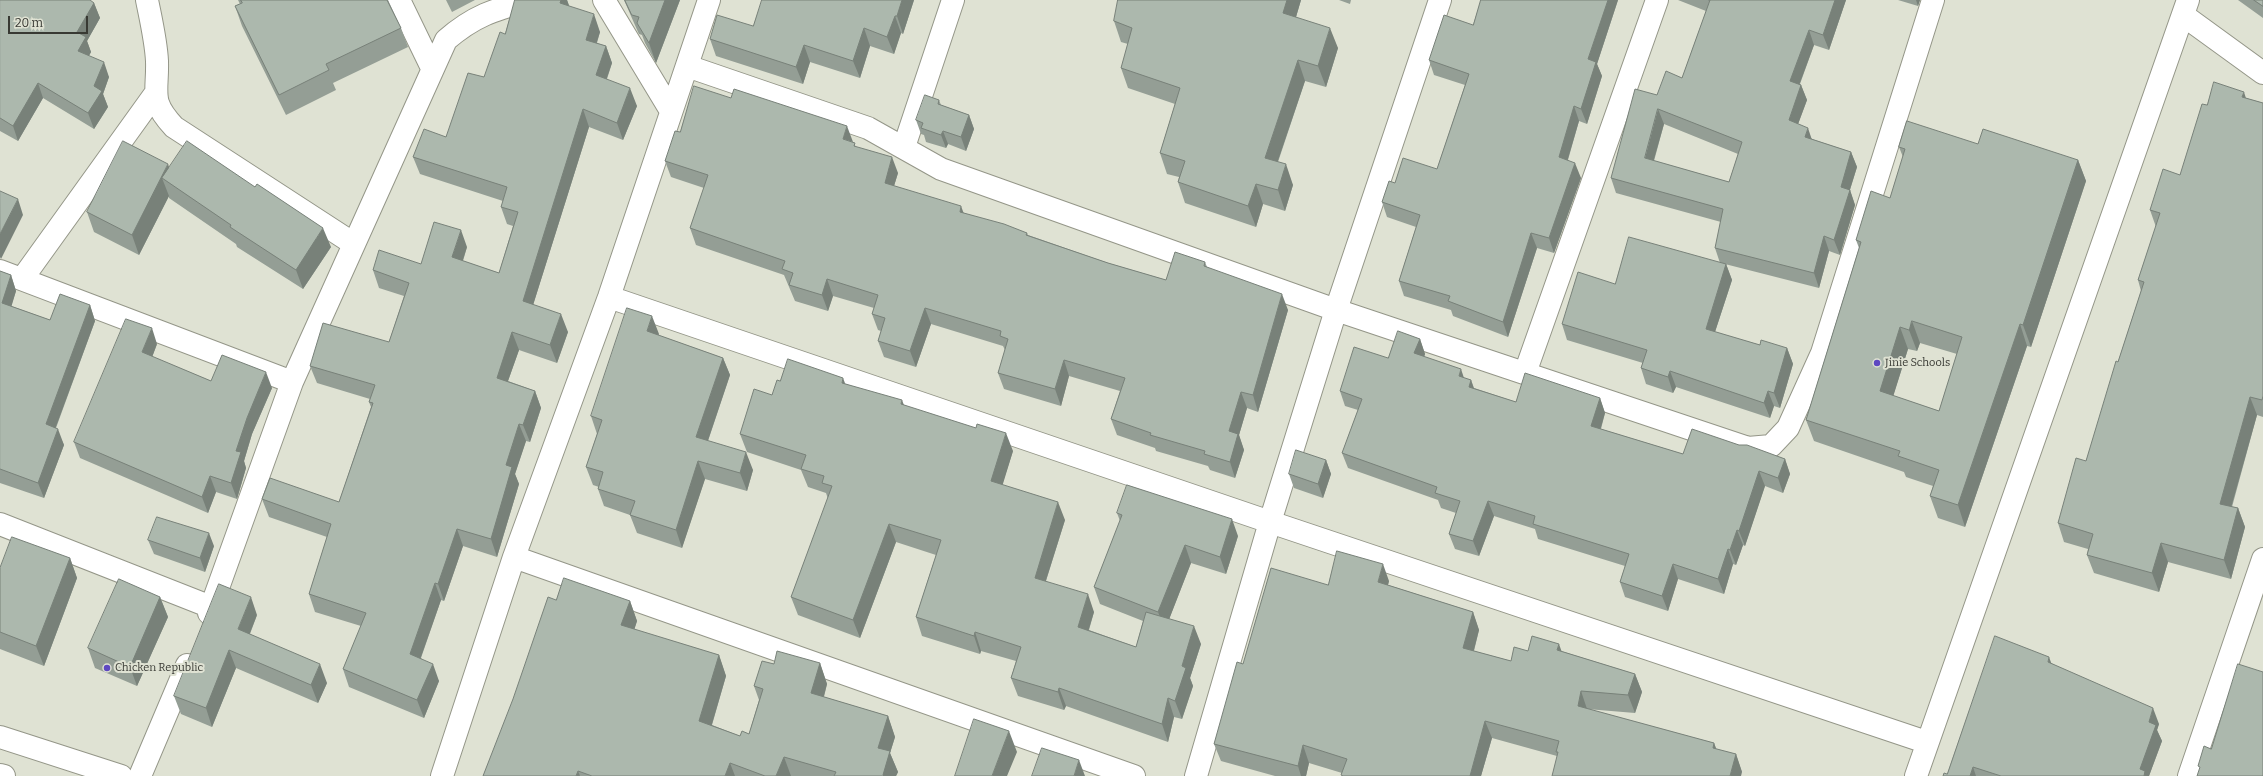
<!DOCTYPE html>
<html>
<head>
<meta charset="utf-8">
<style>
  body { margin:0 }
  #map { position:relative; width:2263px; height:776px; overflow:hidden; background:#dfe2d3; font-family:Bitter,serif }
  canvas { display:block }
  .scale { position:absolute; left:8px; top:16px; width:80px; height:18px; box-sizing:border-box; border:2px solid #383933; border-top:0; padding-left:5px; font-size:12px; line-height:14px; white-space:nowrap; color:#383933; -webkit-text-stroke:3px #dfe2d3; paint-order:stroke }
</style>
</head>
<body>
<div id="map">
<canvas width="2263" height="776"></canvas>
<div class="scale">20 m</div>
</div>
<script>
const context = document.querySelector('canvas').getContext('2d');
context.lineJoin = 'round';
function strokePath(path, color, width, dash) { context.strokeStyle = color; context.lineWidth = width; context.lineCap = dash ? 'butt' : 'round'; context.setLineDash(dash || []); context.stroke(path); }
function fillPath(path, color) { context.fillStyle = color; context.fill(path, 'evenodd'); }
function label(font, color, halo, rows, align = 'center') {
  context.font = font + ' Bitter,serif'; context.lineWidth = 4; context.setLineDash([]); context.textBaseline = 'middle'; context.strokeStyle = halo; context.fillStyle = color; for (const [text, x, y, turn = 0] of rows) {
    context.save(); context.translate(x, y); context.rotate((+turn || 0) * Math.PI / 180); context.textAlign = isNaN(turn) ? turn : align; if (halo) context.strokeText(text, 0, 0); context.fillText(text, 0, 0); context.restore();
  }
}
const minor = new Path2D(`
  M147 0C151 20 156 41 157 61 158 94 149 100 174 127L354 244
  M399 0 432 68
  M604 0 671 111
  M2183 15 2263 73
  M687 66 868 128 941 169 1336 310 1748 448 1771 446 1788 428 1822 353 1933 0
  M904 147 953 0
  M0 271 292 382
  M22 279 155 94
  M609 297 1270 522 1926 742
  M1525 373 1657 0
  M0 524 211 607
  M514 557 1134 776
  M209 613 292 382 446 40C475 15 494 10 530 0
  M0 737 121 776
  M0 775 4 776
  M140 776 187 665
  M442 776 514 557 609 297 709 0
  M1196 776 1270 522 1336 310 1440 0
  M1916 776 2188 0
  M2189 776 2263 559`);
strokePath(minor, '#949688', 24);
strokePath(minor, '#fff', 22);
fillPath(new Path2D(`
  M0 0 94 3 100 18 87 41 91 52 89 56 109 77 103 94 108 107 94 129 43 98 18 141 0 131Z
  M238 0H388L401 28 408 47 333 83 336 90 286 115 242 26 235 6 240 4Z
  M446 0H475L452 12Z
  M515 0H567L569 6 600 32 597 43 606 46 612 63 607 79 637 106 623 140 589 127 533 305 568 332 557 363 519 350 508 381 535 391 541 408 530 442 526 441 515 474 519 484 497 557 463 546 444 601 441 600 421 658 439 681 424 718 349 687 343 669 361 626 315 612 309 594 327 537 269 517 262 499 339 502 371 407 369 402 370 399 317 383 310 366 389 342 404 296 379 288 373 270 421 264 467 247 463 261 499 273 513 226 507 224 501 207 503 201 420 174 413 157 446 137 484 77 505 34Z
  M624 0H680L656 63 645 43 642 35 639 34 638 32Z
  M914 0 903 34 901 33 894 54 870 46 860 78 810 62 803 84 716 56 710 39 753 26Z
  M1118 0H1301L1296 17 1338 48 1326 87 1305 81 1278 162 1293 185 1285 211 1263 204 1256 227 1185 203 1178 182 1179 177 1167 174 1160 153 1175 104 1128 88 1121 68 1128 44 1121 42 1114 21Z
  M1339 0H1351L1350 4Z
  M1481 0H1618L1597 64 1602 76 1587 124 1579 121 1568 160 1581 178 1554 253 1537 248 1508 337 1453 316 1451 310 1404 296 1399 281 1416 227 1387 217 1382 202 1395 183 1437 169 1465 85 1434 75 1429 60 1473 25Z
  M1678 0H1846L1829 50 1814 45 1800 84 1801 85 1807 100 1798 124 1812 139 1851 152 1857 167 1850 190 1855 205 1840 255 1829 251 1819 288 1721 263 1726 264 1732 280 1715 332 1760 345 1787 348 1793 364 1780 408 1774 406 1770 418 1676 387 1673 393 1646 384 1641 368 1643 363 1567 340 1562 324 1615 284 1720 263 1715 248 1721 222 1616 193 1611 178 1657 95 1682 78 1706 11ZM1664 124 1738 154 1729 182 1654 161Z
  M1898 0H1920L1918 6Z
  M2238 0H2263V18Z
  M731 98 853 142 856 147 898 173 894 186 964 213 1027 233 1028 235 1108 263 1166 280 1205 262 1207 267 1288 310 1258 412 1247 408 1239 435 1244 450 1235 478 1210 470 1208 466 1156 451 1155 448 1117 435 1111 419 1120 391 1069 376 1061 406 1004 389 998 373 1005 350 1003 346 931 324 916 367 884 357 878 341 881 331 878 330 872 314 874 308 833 296 828 311 795 301 784 275 696 245 690 228 704 188 671 177 665 161 680 132Z
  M2246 98 2263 103V417L2257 415 2232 507 2238 508 2245 527 2231 579 2168 562 2159 592 2094 573 2087 555 2088 549 2064 542 2058 523 2086 461 2118 362 2141 291 2138 280 2156 227 2150 210 2180 175 2207 105Z
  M939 100 941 105 969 115 974 129 966 151 948 144 946 148 926 142 924 135 921 134 916 120Z
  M1978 144 2078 160 2086 181 2031 347 2027 346 1965 527 1938 518 1930 496 1933 486 1906 477 1904 472 1814 441 1806 420 1859 248 1856 240 1890 198 1903 157 1899 147ZM1920 343 1957 354 1939 411 1893 396 1908 349 1917 351Z
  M169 168 331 247 303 289 237 247 236 244 169 198V196L139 255 94 232 87 212Z
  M0 271 11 275 16 291 11 306 50 320 90 305 95 321 56 428 64 445 44 498 0 483Z
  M659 334 658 335 723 358 730 375 708 441 753 470 747 491 705 479 682 548 637 533 630 515 604 506 598 489 599 487 593 485 586 467 597 434 591 416Z
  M1420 339 1425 354 1424 357 1464 378 1471 380 1474 388 1516 402 1600 398 1605 413 1601 429 1683 454 1739 445 1785 459 1790 474 1783 493 1765 486 1745 546 1743 545 1736 565 1733 564 1724 594 1678 579 1668 611 1625 597 1620 582 1625 566 1538 539 1535 529 1494 516 1479 556 1455 549 1449 534 1456 513 1441 508 1438 500 1348 468 1342 453 1358 410 1345 406 1340 391 1388 358Z
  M157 344 152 357 211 381 272 388 252 434 244 461 246 468 237 499 216 492 208 513 80 458 74 442Z
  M780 381 846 384 904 405 1013 451 1002 485 1065 520 1046 581 1094 612 1089 630 1136 647 1143 621 1100 604 1094 587 1120 521 1117 513 1238 536 1226 574 1191 563 1169 619 1201 644 1190 678 1193 686 1182 719 1174 717 1168 742 1066 706 1064 710 1018 696 1011 678 1016 661 981 651 980 654 922 636 916 617 936 555 896 542 860 638 798 615 791 597 828 499 826 493 808 487 801 470 747 452 740 434 772 395Z
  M1326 460 1331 474 1323 498 1294 488 1289 474Z
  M148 540 214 546 205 572 154 554Z
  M70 558 77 578 44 666 0 649V568Z
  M1389 581 1388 585 1473 612 1479 630 1474 651 1511 661 1528 651H1561L1635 674 1642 692 1635 713 1587 709 1714 743 1716 749 1736 754 1742 772 1557 756 1492 738 1481 776H1342V773L1309 763 1306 776H1275L1221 761 1214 744 1243 664 1328 585Z
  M160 597 168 617 137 686 95 668 88 648Z
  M556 600 630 601 637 621 634 630 719 655 726 676 712 725 740 736 749 734 759 700 754 686 774 664 820 663 827 684 824 697 888 716 895 737 890 753 898 772 896 776H483Z
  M257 615 250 634 327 683 318 703 236 668 212 727 181 714 174 696Z
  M2051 663 2159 724 2157 730 2162 741 2149 776H1943L1947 774Z`), '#949e95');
fillPath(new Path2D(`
  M561 0H567L570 8 560 3Z
  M665 0H680L656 63 649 43Z
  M902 0H914L903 34 897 16Z
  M1287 0H1301L1291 34 1283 13Z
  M1608 0H1618L1597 64 1602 76 1587 124 1581 109 1588 59Z
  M1835 0H1846L1829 50 1823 35Z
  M1916 0H1920L1918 6Z
  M94 3 100 18 87 41 91 52 83 66 78 51 77 32Z
  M594 14 600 32 592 57 586 40Z
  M895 16 901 33 894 54 887 37Z
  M864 28 870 46 860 78 853 61Z
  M1330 28 1338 48 1326 87 1318 66Z
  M1809 30 1814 45 1795 96 1790 81Z
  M804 45 810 62 803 84 796 67Z
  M606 46 612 63 602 92 596 75Z
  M1298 60 1305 81 1272 178 1265 158Z
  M104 62 109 77 103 94 108 107 94 129 88 113 94 86Z
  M38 83 43 98 18 141 13 126Z
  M1801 85 1807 100 1794 135 1789 120Z
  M630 88 637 106 623 140 617 123Z
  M2244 92 2250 111 2242 97Z
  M1574 106 1579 121 1564 172 1559 157Z
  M583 109 589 127 529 318 523 301Z
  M1658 109 1664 124 1650 173 1645 158Z
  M969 115 974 129 966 151 961 137Z
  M847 126 853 142 843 139Z
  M1808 128 1813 143 1805 137Z
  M943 131 948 144 946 148 941 135Z
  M1851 152 1857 167 1846 202 1841 187Z
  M892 157 898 173 890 199 885 183Z
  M2078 160 2086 181 2031 347 2023 325Z
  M1575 163 1581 178 1554 253 1549 238Z
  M168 164 175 184 162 178 169 196 139 255 132 235Z
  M1286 164 1293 185 1285 211 1278 190Z
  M1256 184 1263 204 1256 227 1248 206Z
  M1850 190 1855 205 1840 255 1834 240Z
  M18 199 23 215 1 259 0 257V234Z
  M961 206 967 222 960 212Z
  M323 228 331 247 303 289 296 270Z
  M461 230 467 247 458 275 452 257Z
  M1531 233 1537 248 1508 337 1503 322Z
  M1824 236 1829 251 1819 288 1814 273Z
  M1726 264 1732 280 1711 344 1706 329Z
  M11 275 16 291 8 318 2 303Z
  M827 279 833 296 828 311 822 295Z
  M1282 294 1288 310 1258 412 1253 395Z
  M90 305 95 321 51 440 46 424Z
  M925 308 931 324 916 367 910 351Z
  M561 314 568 332 557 363 550 345Z
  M652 316 659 334 654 349 647 331Z
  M1912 321 1920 343 1917 351 1909 330Z
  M2020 324 2027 346 1965 527 1958 505Z
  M1900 327 1908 349 1888 413 1880 391Z
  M152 328 157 344 148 368 142 352Z
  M512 332 519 350 503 395 497 378Z
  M1420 339 1425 354 1420 368 1414 353Z
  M1787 348 1793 364 1780 408 1774 393Z
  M723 358 730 375 703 455 696 437Z
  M1064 360 1069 376 1061 406 1055 389Z
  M1461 369 1466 384 1459 376Z
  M1670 371 1676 387 1673 393 1668 377Z
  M266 372 272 388 252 434 244 461 246 468 237 499 231 483 236 451 247 418Z
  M843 378 850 396 842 383Z
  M1471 380 1476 395 1469 387Z
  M535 391 541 408 530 442 523 425Z
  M1768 391 1774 406 1770 418 1764 403Z
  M1241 392 1247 408 1239 435 1244 450 1235 478 1230 462 1229 431Z
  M2250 397 2257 415 2227 522 2220 504Z
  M1600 398 1605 413 1597 441 1591 426Z
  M902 400 909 418 901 404Z
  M519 424 526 441 515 474 519 484 497 557 491 539 506 465Z
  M58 429 64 445 44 498 38 483Z
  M1006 433 1013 451 998 500 991 481Z
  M746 452 753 470 747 491 740 473Z
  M1785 459 1790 474 1783 493 1778 478Z
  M1326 460 1331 474 1323 498 1318 484Z
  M698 461 705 479 682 548 676 530Z
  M1759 471 1765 486 1745 546 1739 531Z
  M210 476 216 492 208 513 202 497Z
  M1488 501 1494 516 1479 556 1473 541Z
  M1058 502 1065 520 1041 596 1035 578Z
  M2238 508 2245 527 2231 579 2224 560Z
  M1232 519 1238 536 1226 574 1220 557Z
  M889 524 896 542 860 638 853 620Z
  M457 529 463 546 444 601 438 584Z
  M1737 530 1743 545 1736 565 1730 550Z
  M209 533 214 546 205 572 200 558Z
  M2161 543 2168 562 2159 592 2152 573Z
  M1185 545 1191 563 1165 630 1158 612Z
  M1728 549 1733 564 1724 594 1718 579Z
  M70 558 77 578 44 666 36 646Z
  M1383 564 1389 581 1384 599 1378 582Z
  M1673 564 1678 579 1668 611 1662 596Z
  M435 583 441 600 416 671 410 654Z
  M1088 594 1094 612 1084 645 1078 627Z
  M160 597 168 617 137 686 130 667Z
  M251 597 257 615 244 648 238 629Z
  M630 601 637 621 629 646 621 625Z
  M1473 612 1479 630 1470 665 1463 648Z
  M1194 626 1201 644 1190 678 1193 686 1182 719 1175 701 1182 666Z
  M975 632 981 651 980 654 974 636Z
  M1559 644 1565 661 1557 650Z
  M229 650 236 668 212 727 206 708Z
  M719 655 726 676 707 741 699 721Z
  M2049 657 2055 673 2048 662Z
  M820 663 827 684 819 714 811 693Z
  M320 664 327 683 318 703 311 685Z
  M433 664 439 681 424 718 417 700Z
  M1635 674 1642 692 1635 713 1628 695Z
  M1059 688 1066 706 1064 710 1058 692Z
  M1581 691 1587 709 1578 706Z
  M1168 698 1174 717 1168 742 1162 724Z
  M2153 708 2159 724 2157 730 2162 741 2149 776H2142L2140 769 2149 722Z
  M888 716 895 737 890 753 898 772 896 776H883L878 748Z
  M1485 721 1492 738 1481 776H1470Z
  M1009 731 1017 752 1007 776H992Z
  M1714 743 1721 761 1713 748Z
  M1303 745 1309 763 1306 776H1301L1298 766Z
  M1736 754 1742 772 1741 776H1730Z
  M784 757 791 776H776Z
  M1079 760 1085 776H1074Z
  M730 763 735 776H725Z
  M1973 767 1976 776H1970Z
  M578 771 580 776H576Z`), '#788179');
const building = new Path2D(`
  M0 0H90L94 3 77 32 86 37 78 51 104 62 94 86 102 91 88 113 38 83 13 126 0 118Z
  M241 0H387L401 28 326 64 329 70 279 95 235 6 242 3Z
  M515 0H561L560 3 594 14 586 40 606 46 596 75 630 88 617 123 583 109 523 301 561 314 550 345 512 332 497 378 535 391 523 425 519 424 506 465 512 467 491 539 457 529 438 584 435 583 410 654 433 664 417 700 343 669 366 613 309 594 331 524 262 499 270 478 339 502 373 403 369 402 375 385 310 366 323 323 389 342 409 283 373 270 379 250 421 264 434 222 461 230 452 257 499 273 518 212 501 207 507 187 413 157 424 129 446 137 468 73 484 77 500 32 505 34Z
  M625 0H665L649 43 637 23 639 17 632 15Z
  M762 0H902L897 16H895L887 37 864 28 853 61 804 45 796 67 710 39 717 15 753 26Z
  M1118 0H1287L1283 13 1330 28 1318 66 1298 60 1265 158 1286 164 1278 190 1256 184 1248 206 1178 182 1185 161 1160 153 1180 88 1121 68 1132 28 1114 21Z
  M1481 0H1608L1588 59 1596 62 1581 109 1574 106 1559 157 1575 163 1549 238 1531 233 1503 322 1448 301 1450 296 1399 281 1420 215 1382 202 1389 181 1395 183 1403 158 1437 169 1469 74 1429 60 1444 15 1473 25Z
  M1709 0H1835L1823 35 1809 30 1790 81 1801 85 1789 120 1808 128 1805 137 1851 152 1841 187 1850 190 1834 240 1824 236 1814 273 1715 248 1723 209 1611 178 1635 89 1657 95 1666 71 1682 78 1710 0ZM1658 109 1742 142 1729 182 1645 158Z
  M2254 0H2263V6Z
  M2214 82 2244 92 2242 97 2263 103V396L2262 400 2250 397 2220 504 2238 508 2224 560 2161 543 2152 573 2087 555 2093 534 2058 523 2076 458 2086 461 2116 361 2118 362 2144 282 2138 280 2160 213 2150 210 2163 169 2180 175 2202 104 2207 105Z
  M694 86 731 98 734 89 847 126 843 139 855 143 854 146 892 157 885 183 961 206 960 212 1004 224 1027 233 1026 235 1108 263 1166 280 1175 252 1205 262 1204 266 1282 294 1253 395 1241 392 1229 431 1238 434 1230 462 1204 454 1205 451 1150 435 1151 433 1111 419 1125 378 1064 360 1055 389 998 373 1008 339 1000 336 1001 331 925 308 910 351 878 341 885 318 872 314 878 295 827 279 822 295 789 285 793 273 782 269 785 261 690 228 708 175 665 161 675 131 680 132Z
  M925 95 939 100 938 104 969 115 961 137 943 131 941 135 921 128 923 123 916 120Z
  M1907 121 1978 144 1983 129 2078 160 2023 325 2020 324 1958 505 1930 496 1939 470 1898 456 1900 451 1806 420 1861 242 1856 240 1871 191 1890 198 1905 149 1899 147ZM1912 321 1962 337 1939 411 1880 391 1900 327 1909 330Z
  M123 141 168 164 132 235 87 212Z
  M187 141 255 187 257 184 323 228 296 270 230 227 231 225 162 178Z
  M0 191 18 199 0 234Z
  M1629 237 1726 264 1706 329 1760 345 1761 340 1787 348 1774 393 1768 391 1764 403 1670 371 1668 377 1641 368 1647 350 1562 324 1578 272 1615 284Z
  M0 271 11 275 2 303 50 320 60 294 90 305 46 424 58 429 38 483 0 469Z
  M627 308 652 316 647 331 723 358 696 437 746 452 740 473 698 461 676 530 630 515 635 501 598 489 603 472 586 467 602 420 591 416Z
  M126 319 152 328 142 352 211 381 222 355 266 372 247 418 236 451 241 452 231 483 210 476 202 497 74 442Z
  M1398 331 1420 339 1414 353 1461 369 1459 376 1471 380 1469 387 1516 402 1525 373 1600 398 1591 426 1683 454 1692 429 1739 445H1747L1785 459 1778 478 1759 471 1739 531 1737 530 1730 550 1728 549 1718 579 1673 564 1662 596 1620 582 1629 554 1533 524 1535 516 1488 501 1473 541 1449 534 1460 501 1435 493 1437 487 1342 453 1362 399 1340 391 1354 347 1388 358Z
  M788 359 843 378 842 383 902 400 901 404 976 428 977 424 1006 433 991 481 1058 502 1035 578 1088 594 1078 627 1136 647 1146 612 1194 626 1182 666 1186 668 1175 701 1168 698 1162 724 1059 688 1058 692 1011 678 1021 647 975 632 974 636 916 617 941 540 889 524 853 620 791 597 832 486 822 483 824 476 801 469 806 455 740 434 754 389 772 395 777 380 780 381Z
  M1296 450 1326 460 1318 484 1289 474Z
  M1127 485 1232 519 1220 557 1185 545 1158 612 1094 587 1122 515 1117 513Z
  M157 517 209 533 200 558 148 540Z
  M12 537 70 558 36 646 0 632V568Z
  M1337 551 1383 564 1378 582 1473 612 1463 648 1511 661 1514 647 1528 651 1532 636 1559 644 1557 650 1635 674 1628 695 1581 691 1578 706 1714 743 1713 748 1736 754 1730 776H1552L1558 752H1556L1559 741 1485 721 1470 776H1343L1341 775 1347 759 1303 745 1298 766 1214 744 1237 662 1243 664 1271 568 1328 585Z
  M564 578 630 601 621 625 719 655 699 721 740 736 742 731 749 734 763 689 754 686 762 661 774 664 777 651 820 663 811 693 888 716 878 748 890 751 883 775 884 776H834L836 772 784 757 776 776H765L730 763 725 776H592L578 771 576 776H483L513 699 548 597 556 600Z
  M119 579 160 597 130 667 88 648Z
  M219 584 251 597 238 629 320 664 311 685 229 650 206 708 174 696Z
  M1995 636 2049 657 2048 662 2153 708 2149 722 2156 725 2140 769 2145 771 2144 776H2001L1973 767 1970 776H1943L1944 773 1947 774Z
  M2238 664 2263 672V776H2197L2200 767 2198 766 2204 746 2211 749Z
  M974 719 1009 731 992 776H955Z
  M1042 748 1079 760 1074 776H1032Z`);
fillPath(building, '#acb8ad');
strokePath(building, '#788179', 1);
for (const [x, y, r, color] of [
  [1877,363,4,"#5e48c1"],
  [107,668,4,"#5e48c1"]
]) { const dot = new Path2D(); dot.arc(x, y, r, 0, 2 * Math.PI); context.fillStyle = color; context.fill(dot); strokePath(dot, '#dfe2d3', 1.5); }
label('11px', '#383933', '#dfe2d3', [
  ["Jinie Schools",1885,363],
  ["Chicken Republic",115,668]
], 'left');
</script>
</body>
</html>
